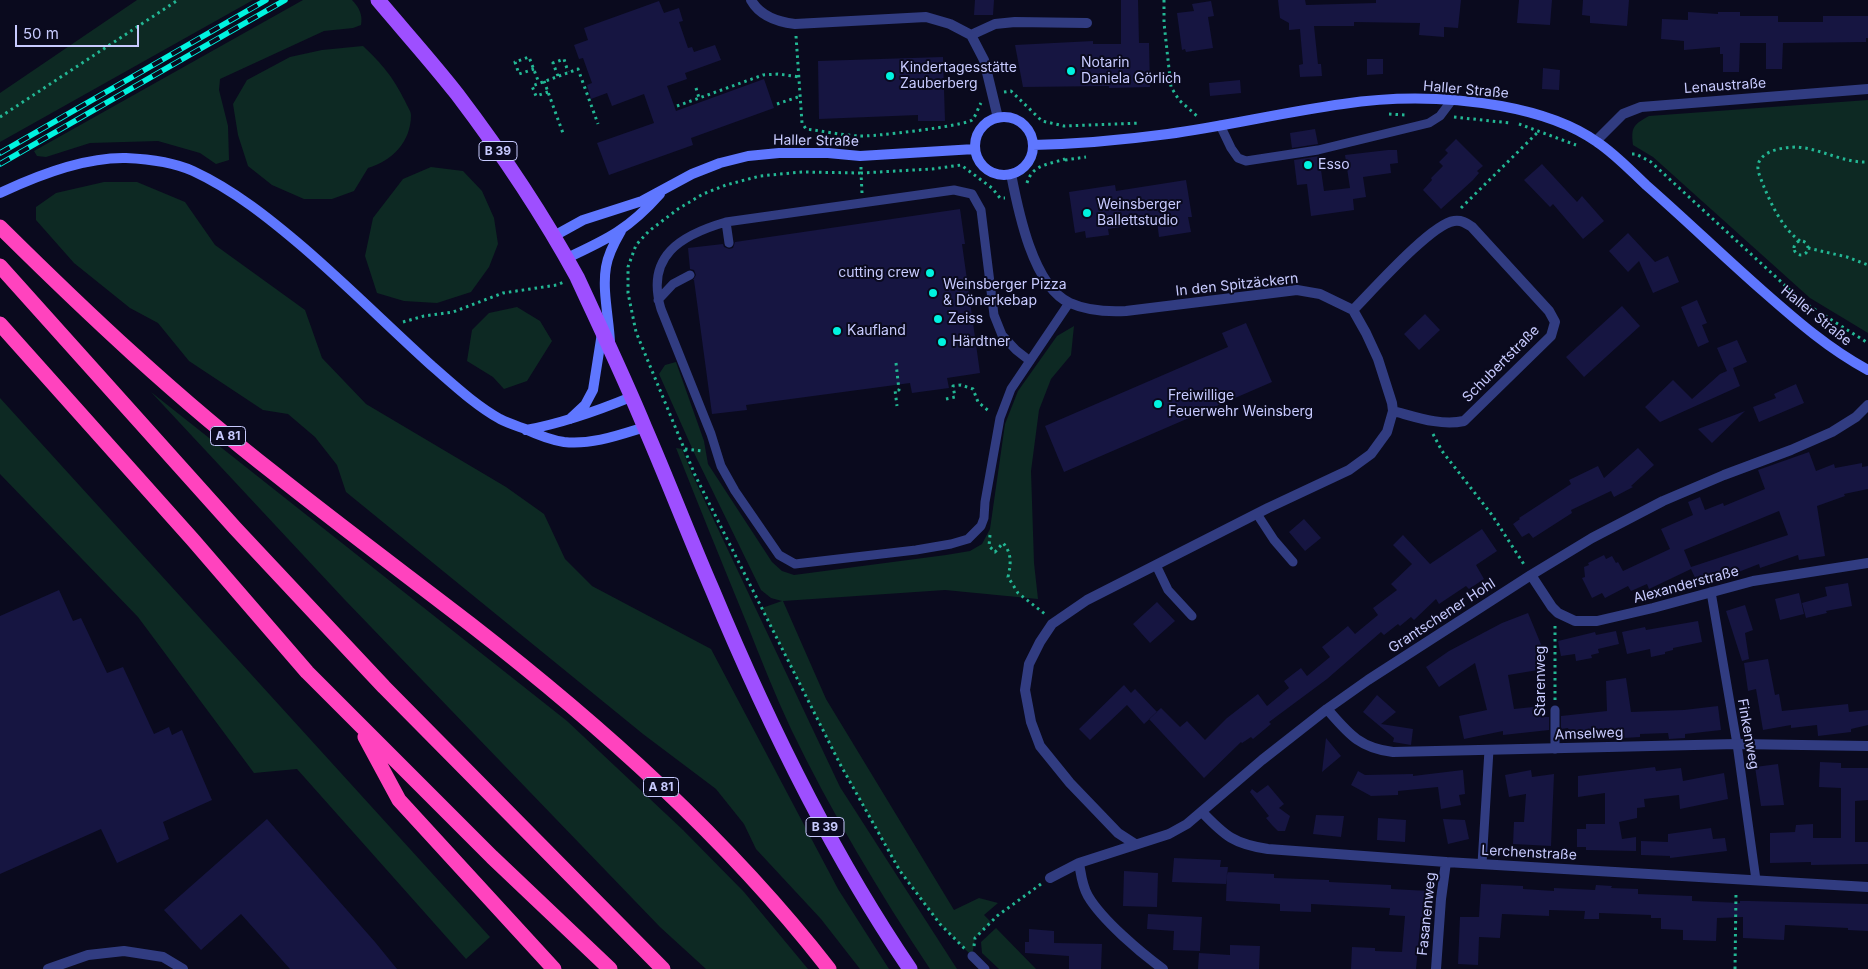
<!DOCTYPE html>
<html>
<head>
<meta charset="utf-8">
<style>
  body { margin:0 }
  #map { position:relative; width:1868px; height:969px; overflow:hidden; background:#0a0a1e; font-family:Inter,sans-serif }
  canvas { display:block }
  .scale { position:absolute; left:15px; top:25px; width:124px; height:22px; box-sizing:border-box; border:2px solid #c8cbff; border-top:0; padding-left:6px; font-size:15px; line-height:18px; white-space:nowrap; color:#c8cbff; -webkit-text-stroke:4px #0a0a1e; paint-order:stroke }
</style>
</head>
<body>
<div id="map">
<canvas width="1868" height="969"></canvas>
<div class="scale">50 m</div>
</div>
<script>
const context = document.querySelector('canvas').getContext('2d');
context.lineJoin = 'round';
function fillPath(path, color) { context.fillStyle = color; context.fill(path, 'evenodd'); }
function strokePath(path, color, width, dash) { context.strokeStyle = color; context.lineWidth = width; context.lineCap = dash ? 'butt' : 'round'; context.setLineDash(dash || []); context.stroke(path); }
function label(font, color, halo, rows, align = 'center') {
  context.font = font + ' Inter,sans-serif'; context.lineWidth = 4; context.setLineDash([]); context.textBaseline = 'middle'; context.strokeStyle = halo; context.fillStyle = color; for (const [text, x, y, turn = 0] of rows) {
    context.save(); context.translate(x, y); context.rotate((+turn || 0) * Math.PI / 180); context.textAlign = isNaN(turn) ? turn : align; if (halo) context.strokeText(text, 0, 0); context.fillText(text, 0, 0); context.restore();
  }
}
fillPath(new Path2D(`
  M137 0H253L0 142V93Z
  M303 0H352C359 7 363 15 361 25L353 28 324 31 220 79 219 90 228 126 229 160 216 164 200 153 158 141 90 143 46 157 37 156 34 151Z
  M363 46C383 65 393 77 405 101 407 106 411 111 411 115 411 142 392 161 368 168L354 191 332 199H304L272 185 248 166 238 135 233 104 247 80 290 57 322 50Z
  M1868 100V333L1810 298 1653 157 1633 145C1631 127 1633 125 1649 116Z
  M431 167 463 171 482 191 494 218 498 244 489 267 471 292 437 303 404 301 377 293 365 256 373 218 403 179Z
  M104 182H137L185 202 215 245 305 310 322 358 366 404 506 487 544 514 565 559 592 586 711 649 838 889 889 969H860L821 919 756 849 744 824 716 789 643 734 346 492 337 465 315 437 288 414 263 410 189 361 158 323 130 308 74 263 36 220V207L56 193Z
  M517 307 540 321 552 341 527 381 504 389 493 377 467 361 472 330 489 313Z
  M1074 326 1071 355 1051 379 1039 410 1031 471 1034 563 1038 599 945 590 783 601 826 699 954 910 979 898 998 903 984 915 991 922 975 938 972 956 940 924 900 871 840 764 762 608 782 601 771 598 761 590 696 457 659 374 665 365 676 362 704 441 708 464 772 562 782 571 794 575 946 555 970 551 982 544 990 529 1005 424 1018 391 1057 336Z
  M151 392 567 721 683 830 744 892 808 969H706L660 927 345 600Z
  M0 398 490 937 466 959 297 769 254 773 138 617 0 474Z
  M676 448 682 449 693 476 840 787 957 969H930C879 892 831 812 791 729 775 695 761 659 747 624 723 565 699 507 676 448Z
  M996 928 1036 969H999L982 953 981 942Z`), '#0d2923');
fillPath(new Path2D(`
  M975 0H994L993 15H974Z
  M1121 0H1138L1139 43H1149L1150 87 1109 88V86L1023 87 1015 45 1093 41V44H1121Z
  M1278 0H1305L1306 5 1376 3V0H1461L1458 28 1444 27V37L1419 35 1420 23 1354 22V26H1314L1318 64H1321L1322 76 1300 77 1299 65 1303 64 1300 29 1289 30V23L1280 18Z
  M1519 0H1552L1550 25 1517 23Z
  M1583 0H1629L1627 26 1590 23V16L1582 15Z
  M659 1 664 13 679 8 683 21 679 22 688 48 692 47 694 52 715 45 721 60 685 73 687 79 667 86 676 111 764 79 774 108 691 138 693 145 609 175 597 143 654 123 644 94 612 106 607 93 591 99 587 85 592 83 583 58 579 59 574 45 588 40 584 28Z
  M1211 1 1214 16 1208 17 1213 48 1186 52 1185 49 1182 50 1177 13 1194 11 1192 4Z
  M1688 12 1718 14V12H1740V16H1778V22H1823V16H1868V38H1866V42L1783 43 1782 69H1766V43H1740L1739 72H1723V54H1720V47L1684 50V41L1661 39 1662 19 1688 20Z
  M943 57 945 121H918V115L819 119 818 61Z
  M1367 59H1383V74L1367 75Z
  M1543 68 1560 70 1559 90 1542 89Z
  M1240 80 1241 93 1210 96 1209 83Z
  M1315 129 1318 144 1292 148 1290 133Z
  M1456 139 1483 166 1477 171 1479 173 1473 180 1441 209 1423 190 1432 180 1431 178 1443 166 1439 162 1448 153 1445 150Z
  M1388 150H1397L1398 163 1390 164 1391 173 1363 177 1366 197 1353 199 1354 210 1311 216 1307 184 1297 185 1294 160 1319 156 1324 191 1350 188 1345 155Z
  M1542 164 1577 202 1582 196 1604 221 1583 239 1553 204 1550 207 1524 180Z
  M1186 180 1192 217H1188L1191 232 1159 237 1157 221 1108 229 1109 235 1086 238 1085 231 1075 233 1069 192 1115 185 1116 191Z
  M960 209 965 244H962L980 373 947 378 949 388 912 393 910 383 746 405 747 410 712 414 694 280H693L696 275 694 270 690 269 688 248 723 244 724 247 729 249 733 248 735 242Z
  M1628 233 1655 262 1668 256 1679 282 1653 293 1639 261 1628 272 1609 251Z
  M1697 300 1707 323 1702 325 1709 342 1698 347 1681 307Z
  M1622 306 1640 326 1584 377 1566 357Z
  M1425 314 1440 330 1419 350 1404 334Z
  M1246 323 1272 382 1064 472 1045 426 1228 347 1222 333Z
  M1737 340 1747 362 1733 368 1740 386 1660 422 1645 407 1673 380 1692 399 1720 374 1727 371 1717 348Z
  M1796 384 1804 403 1759 422 1753 407 1776 398 1774 394Z
  M1745 411 1712 443 1698 429Z
  M1638 448 1654 465 1631 486 1633 487 1614 497 1611 491 1571 510 1572 513 1533 538 1529 533 1522 537 1513 524 1520 519 1519 518 1571 484 1569 480 1598 466 1604 478Z
  M1809 452 1816 471 1834 464 1835 468 1862 463V467L1868 466V489L1844 494 1845 496 1817 506 1825 556 1799 560 1798 555 1760 568 1759 564 1728 576 1727 572 1698 584 1691 569 1649 589 1647 584 1631 591 1628 586 1605 598 1602 593 1592 598 1582 578 1585 577 1584 567 1589 565 1588 563 1604 555 1606 559 1612 556 1616 563 1618 562 1623 571 1670 549 1661 529 1693 515 1688 502 1700 497 1705 510 1723 503 1724 506 1765 489 1758 470ZM1779 511 1788 535 1691 567 1684 550Z
  M1304 519 1321 538 1305 551 1289 532Z
  M1482 529 1497 551 1476 565 1484 579 1469 589 1466 586 1439 604 1436 599 1414 620 1411 617 1400 626 1398 624 1384 635 1381 632 1327 679 1269 722 1271 724 1253 739 1251 737 1242 743 1241 742 1204 778 1149 719 1161 708 1180 727 1187 721 1205 740 1227 718 1258 694 1267 706 1289 688 1284 681 1301 668 1307 676 1330 657 1322 647 1337 635 1348 626 1355 634 1378 615 1373 608 1397 590 1391 584 1412 564 1393 545 1403 535 1430 564Z
  M1848 583 1852 606 1826 611 1827 613 1806 618 1802 603 1827 596 1825 587Z
  M59 590 73 621 81 618 107 673 123 667 154 734 169 727 172 735 182 730 212 800 163 822 169 839 117 863 101 829 0 874V616Z
  M1799 593 1804 614 1780 620 1775 599Z
  M1157 602 1175 621 1150 643 1133 624Z
  M1745 605 1753 630 1745 633 1749 659 1742 661 1726 611Z
  M1528 613 1545 654 1536 657 1538 670 1508 675 1514 709 1543 706 1544 717H1549V730L1503 735V731L1464 739 1459 716 1487 710 1475 663 1439 687 1426 667 1449 651 1502 623Z
  M1698 621 1702 642 1673 648V650L1665 652V654L1651 657 1650 649 1627 654 1622 632 1645 627 1646 630Z
  M1616 631 1619 644 1598 649 1599 653 1591 655 1592 658 1576 661 1575 654 1561 656 1558 641 1595 632 1596 635Z
  M1768 659 1775 695 1779 694 1782 711 1848 704 1849 712 1868 710V725L1851 729V732L1818 736 1817 725 1791 728V725L1763 730 1756 689 1748 691 1744 663Z
  M1626 678 1631 712 1684 710 1718 706 1721 730 1685 734V738L1669 739 1668 733 1640 734V737L1590 740V737L1579 738 1580 731H1569L1568 728 1561 729V716L1607 711 1606 681Z
  M1124 685 1131 693 1135 689 1157 712 1144 724 1127 705 1090 740 1079 729Z
  M1377 695 1396 712 1381 724 1413 729 1411 745 1393 742 1394 738 1363 712Z
  M1326 738 1341 756 1322 772Z
  M1820 762 1841 763V768H1868V800L1855 801V842H1868V864L1811 865V862L1770 863V833L1795 832 1796 825 1813 824V838H1841V788L1819 787Z
  M1778 764 1784 805 1761 806 1755 767Z
  M1655 767 1656 771 1681 768 1683 781 1724 773 1728 799 1680 809 1679 795 1644 799 1645 807 1637 808V818L1619 822 1622 839 1636 837V851L1586 850V847H1577V829H1586V824H1605V793L1578 797V776Z
  M1463 770 1465 794 1459 795 1461 805 1441 809 1438 787 1398 791V795L1371 796 1351 785 1358 771 1365 775 1413 774V776Z
  M1531 770 1532 777 1554 774 1551 846 1513 844 1514 822H1524L1526 794 1509 797 1505 775Z
  M1268 785 1284 804 1279 808 1290 816 1285 831H1278L1272 825 1266 818 1269 816 1250 792 1252 789 1257 793Z
  M1316 815 1344 816 1341 837 1313 834Z
  M1378 818 1406 820 1405 842 1377 840Z
  M267 819 375 942 397 969H290L241 914 201 950 164 910Z
  M1443 819 1465 820 1469 839 1448 844Z
  M1711 828 1713 839 1725 838 1727 851 1670 858V856L1641 855V841L1668 842V834Z
  M1174 858 1221 860 1220 867H1228L1226 884 1172 882Z
  M1124 871 1158 873 1157 907 1123 906Z
  M1227 872 1274 874V878L1329 880V882L1391 885V889L1429 891 1427 917H1421L1416 969H1351L1352 947 1375 948V951L1402 952 1405 916 1389 915 1390 908 1311 904V912L1280 911V904L1226 901Z
  M1481 884 1523 886V889L1554 891V888L1595 890 1596 885 1612 886 1611 888 1638 889V894L1692 896V901L1740 903V901H1749L1868 904V931L1848 930V928L1785 925 1784 940 1743 938V917L1717 918 1716 941 1683 940V930L1661 929V918H1651V915L1599 913V919H1584L1585 911 1549 910V916L1502 914 1500 938 1479 937 1478 965 1458 964 1460 917H1479Z
  M1148 914 1202 917 1200 951 1173 950 1174 931 1147 929Z
  M1029 929 1054 931V943L1102 944 1101 969H1069V956L1025 953V942H1029Z
  M1230 945 1260 946 1259 969H1198L1199 953 1230 955Z`), '#161541');
strokePath(new Path2D(`
  M1164 0V23L1171 87 1179 100 1197 116
  M796 36 802 123 806 129C823 131 841 135 859 136 872 137 964 126 972 120 976 116 978 108 981 103
  M534 69 519 74 515 62 529 57 539 83
  M558 76 553 63 564 59 568 72
  M544 81 564 136
  M696 88 699 98
  M548 92 536 96 532 86 578 69 598 124
  M1004 92 1011 91 1042 121 1064 126 1140 123
  M777 104 801 96
  M677 106 763 75 778 74 800 77
  M1389 114 1405 115
  M0 117 178 0
  M1454 117 1510 123
  M1519 124 1576 145
  M1632 154H1636L1651 162 1803 302 1868 343
  M1065 160 1086 157
  M861 167V173L802 172 760 176 726 185 703 194 678 209 649 231 636 245 628 267V293L636 332 695 475 840 764 900 871 940 924 965 949
  M1027 183C1032 164 1051 164 1065 159
  M862 193 861 173 932 169 961 165 992 188 1000 198H1005
  M1461 208 1538 132
  M1800 241C1783 229 1772 206 1764 187 1762 181 1757 172 1758 165 1761 150 1785 147 1797 147 1822 149 1843 163 1868 162
  M1794 248a7 7 0 1 1 14 0a7 7 0 1 1-14 0Z
  M1808 248 1847 257 1868 265
  M403 322 424 316 453 312 503 293 557 285 564 282
  M896 363 899 390H895L897 406
  M946 399 955 397 953 386 961 385 973 389 978 402 990 412
  M1433 434 1442 451 1492 515 1525 566
  M685 449 703 451
  M990 535 989 546 995 552 1003 543C1012 553 1011 564 1008 577L1018 593 1045 614
  M1555 626V700
  M974 946 975 938 997 916 1041 884
  M1735 969 1736 892`), '#23b794', 3, [2.5, 4]);
strokePath(new Path2D(`
  M1220 125 1231 148 1238 158 1246 161 1318 150 1429 123 1440 116 1452 100
  M726 222 729 243
  M658 300 673 284 690 275
  M1030 361 1016 350 1002 335 994 315 981 210 972 194 954 190 726 222C681 235 645 256 661 309L711 434 721 466 735 491 779 555 795 564 916 550 951 544 968 539 981 526 984 518 985 502 1000 418 1011 389 1069 303
  M1257 514 1274 540 1293 562
  M1156 565 1168 590 1192 616
  M1711 592 1737 744 1756 880
  M1555 710V749
  M1482 864 1489 750
  M972 956 985 969`), '#313c81', 9);
strokePath(new Path2D(`
  M751 0C760 16 778 22 795 24L926 17 950 24 971 35 984 60 998 118
  M971 35 995 24 1015 22 1087 23
  M1596 141 1623 114 1641 107 1868 89
  M1011 174C1018 210 1033 287 1070 303 1088 311 1107 312 1126 311L1297 290 1320 294 1353 310 1366 333 1378 359 1392 403 1393 411 1387 432 1371 454 1349 470 1268 508 1087 600 1052 624 1040 642 1029 664 1025 690 1031 722 1040 746 1070 783 1118 833 1135 844
  M1353 310C1371 292 1431 224 1454 221 1462 220 1466 223 1472 227L1549 311 1555 322 1551 336 1464 421C1440 426 1416 417 1393 411
  M1531 575 1552 607 1558 613 1575 621H1597L1653 608 1753 581 1868 563
  M1327 709C1348 733 1359 748 1393 752L1737 744 1868 746
  M1202 812C1225 836 1234 844 1268 849L1446 862 1868 887
  M1079 863C1081 874 1082 886 1088 896 1102 920 1141 953 1163 969
  M1050 878 1079 863 1169 834 1187 824 1262 760 1327 709 1368 680 1531 575 1592 538 1663 501 1724 475 1791 450 1832 432 1856 417 1868 405
  M48 969 88 955 124 951 163 957 183 969
  M1436 969 1441 899 1446 862`), '#313c81', 10);
strokePath(new Path2D(`
  M975 146a29 29 0 1 1 58 0a29 29 0 1 1-58 0Z
  M1033 145C1078 144 1123 140 1168 134 1227 126 1284 112 1343 104 1395 96 1449 97 1501 106 1534 112 1569 122 1597 142 1615 154 1630 170 1646 185 1686 220 1724 257 1764 292 1797 321 1829 349 1868 370
  M0 193C38 175 84 157 126 158 148 159 173 162 193 171 234 190 270 219 304 248 348 286 389 327 432 366 454 385 475 405 500 419 508 423 517 426 525 429 538 435 550 440 564 442 592 445 619 435 645 427
  M554 236 583 220 642 201 692 174 720 163 748 156 779 153H828L860 156 975 149
  M567 258C608 239 629 229 660 194
  M610 342C609 319 602 290 606 267 608 254 614 243 621 231
  M570 419 585 405 593 390 602 333
  M526 430C563 423 597 411 631 397`), '#5f77ff', 10);
strokePath(new Path2D(`
  M378 0C404 31 432 62 457 94 501 152 542 213 577 277 600 327 624 377 645 428 668 481 689 536 712 589 766 719 831 853 910 969`), '#9e4fff', 15);
strokePath(new Path2D(`
  M0 227C88 314 177 398 275 474 339 525 405 574 470 624 600 725 728 839 829 969
  M0 266 235 528 384 687 663 969
  M0 324 193 540 307 672 492 857 610 969
  M365 737 399 800 554 969`), '#ff43be', 15);
const rail = new Path2D(`
  M0 153 266 0
  M0 164 285 0`);
strokePath(rail, '#00f3e0', 5.5);
strokePath(rail, '#0a0a1e', 4, [11]);
for (const [x, y, r, color] of [
  [1071,71,5,"#00f3e0"],
  [890,76,5,"#00f3e0"],
  [1308,165,5,"#00f3e0"],
  [1087,213,5,"#00f3e0"],
  [930,273,5,"#00f3e0"],
  [933,293,5,"#00f3e0"],
  [938,319,5,"#00f3e0"],
  [837,331,5,"#00f3e0"],
  [942,342,5,"#00f3e0"],
  [1158,404,5,"#00f3e0"]
]) { const dot = new Path2D(); dot.arc(x, y, r, 0, 2 * Math.PI); context.fillStyle = color; context.fill(dot); strokePath(dot, '#0a0a1e', 2); }
for (const [x, y, w] of [
  [498,151,38],
  [228,436,35],
  [661,787,35],
  [825,827,38]
]) { const box = new Path2D(); box.roundRect(x - w / 2, y - 9.5, w, 19, 4); context.fillStyle = '#0a0a1e'; context.fill(box); strokePath(box, '#c8cbff', 1); }
label('bold 12px', '#c8cbff', null, [
  ["B 39",498,151],
  ["A 81",228,436],
  ["A 81",661,787],
  ["B 39",825,827]
]);
label('14px', '#c8cbff', '#0a0a1e', [
  ["Notarin",1081,63],
  ["Daniela Görlich",1081,79],
  ["Kindertagesstätte",900,68],
  ["Zauberberg",900,84],
  ["Esso",1318,165],
  ["Weinsberger",1097,205],
  ["Ballettstudio",1097,221],
  ["cutting crew",920,273,"right"],
  ["Weinsberger Pizza",943,285],
  ["& Dönerkebap",943,301],
  ["Zeiss",948,319],
  ["Kaufland",847,331],
  ["Härdtner",952,342],
  ["Freiwillige",1168,396],
  ["Feuerwehr Weinsberg",1168,412]
], 'left');
label('14px', '#c8cbff', '#0a0a1e', [
  ["Lenaustraße",1725,86,-4],
  ["Haller Straße",1466,90,5],
  ["Haller Straße",816,141,1],
  ["In den Spitzäckern",1237,285,-6],
  ["Haller Straße",1816,316,39],
  ["Schubertstraße",1501,364,-45],
  ["Alexanderstraße",1686,585,-15],
  ["Grantschener Hohl",1442,616,-33],
  ["Starenweg",1541,681,-90],
  ["Amselweg",1589,734,-2],
  ["Finkenweg",1748,734,80],
  ["Lerchenstraße",1529,853,3],
  ["Fasanenweg",1427,914,-84]
]);
</script>
</body>
</html>
